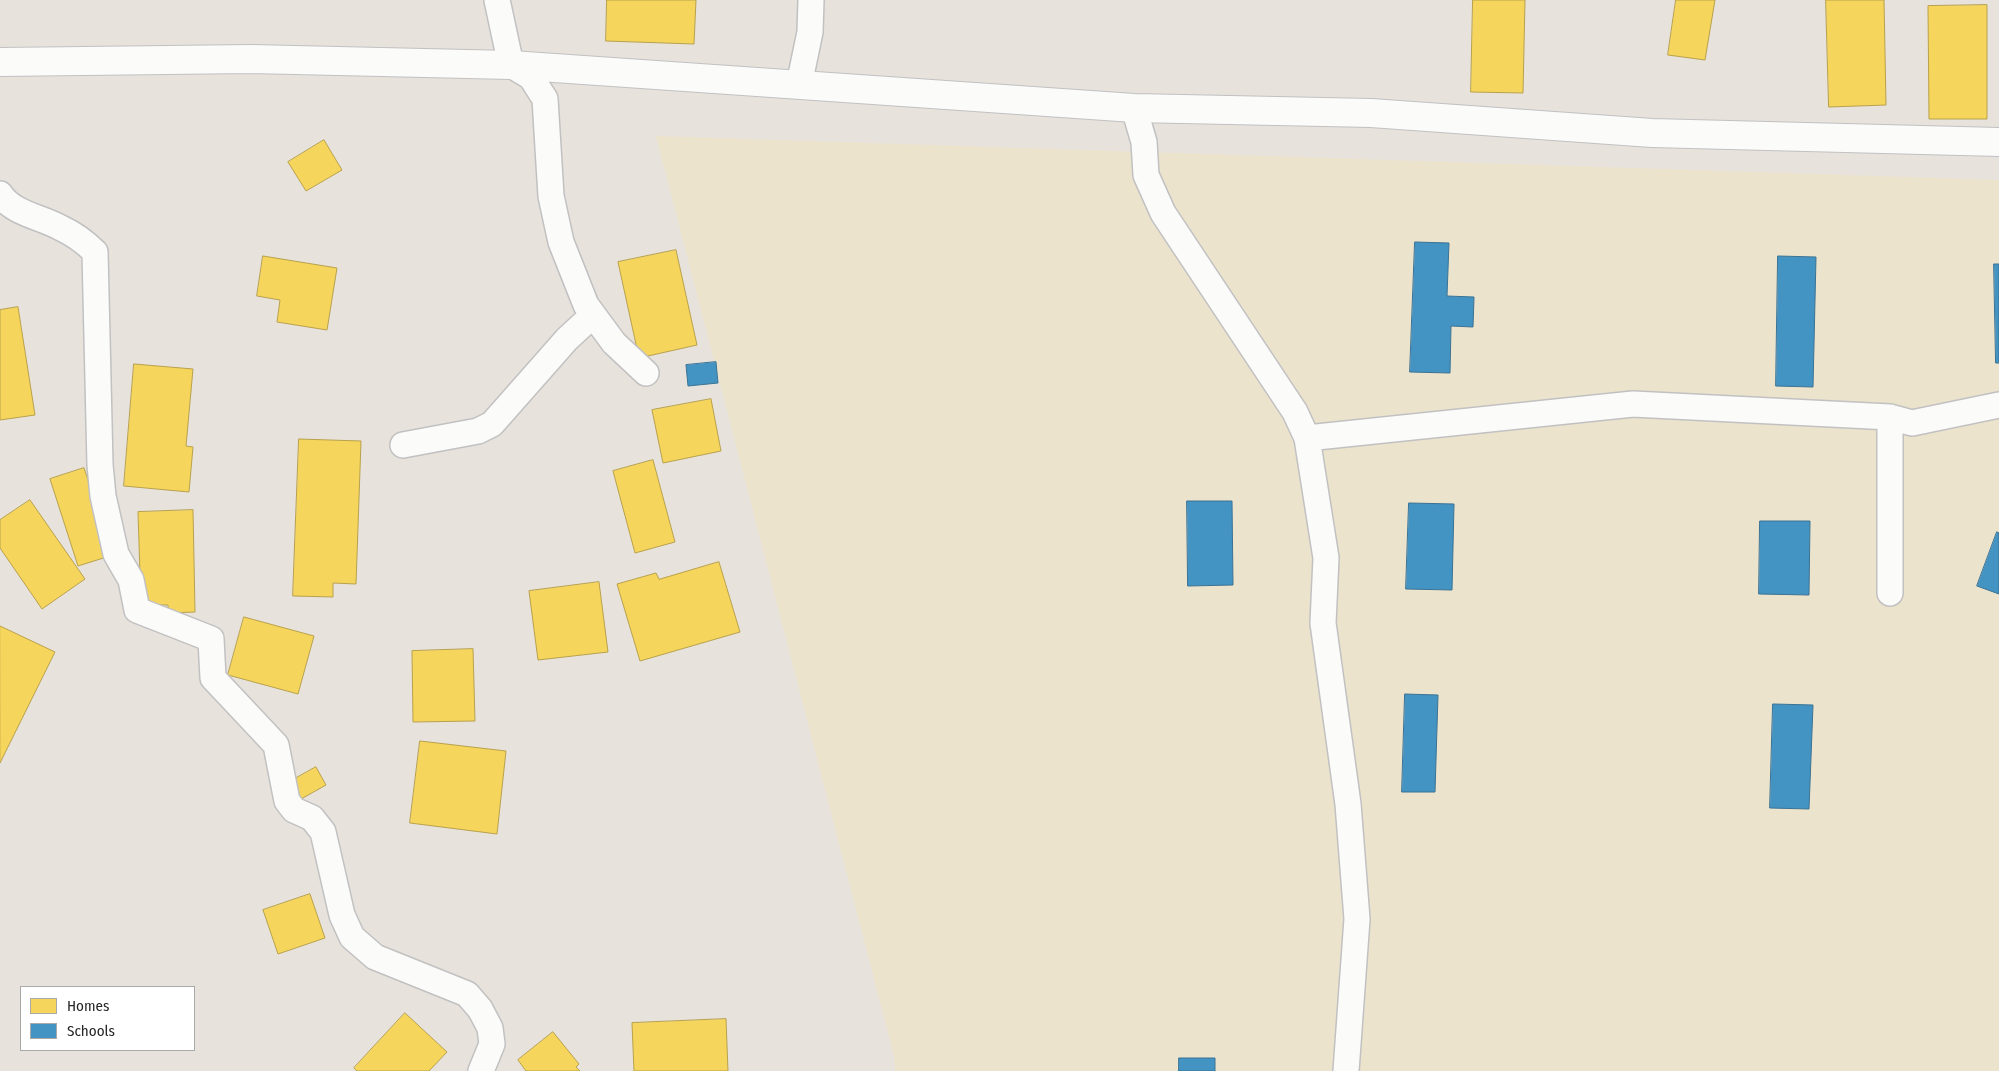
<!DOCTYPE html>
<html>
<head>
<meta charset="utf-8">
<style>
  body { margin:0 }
  #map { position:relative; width:1999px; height:1071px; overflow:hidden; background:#e7e2db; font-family:"Fira Sans Condensed",sans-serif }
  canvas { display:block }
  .legend { position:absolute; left:20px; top:986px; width:175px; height:65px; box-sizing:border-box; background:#fff; border:1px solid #a9a9a9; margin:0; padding:6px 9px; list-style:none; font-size:15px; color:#272727 }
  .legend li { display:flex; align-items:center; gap:10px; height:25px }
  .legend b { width:25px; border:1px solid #a9a9a9 }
</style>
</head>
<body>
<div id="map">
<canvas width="1999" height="1071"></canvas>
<ul class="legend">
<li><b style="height:14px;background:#f6d55c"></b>Homes</li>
<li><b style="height:14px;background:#4393c3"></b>Schools</li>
</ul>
</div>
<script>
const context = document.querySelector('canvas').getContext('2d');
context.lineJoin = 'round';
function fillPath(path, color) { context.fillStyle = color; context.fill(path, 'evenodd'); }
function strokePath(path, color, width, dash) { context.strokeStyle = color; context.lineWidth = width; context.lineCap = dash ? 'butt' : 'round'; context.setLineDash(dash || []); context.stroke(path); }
fillPath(new Path2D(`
  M656 136 1999 180V1071H895L894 1056Z`), '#ece3cd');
const homes = new Path2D(`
  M607 0H696L694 44 606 41Z
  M1473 0H1525L1523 93 1471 92Z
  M1676 0H1715L1705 60 1668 55Z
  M1826 0H1884L1886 105 1829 107Z
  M1987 5V119H1929L1928 6Z
  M324 140 342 170 306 191 288 162Z
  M676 250 697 345 639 358 618 262Z
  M263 256 337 268 327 330 277 322 280 300 257 296Z
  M18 307 35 415 0 420V310Z
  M134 364 193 369 186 446 193 447 189 492 124 486Z
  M711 399 721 451 663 463 652 410Z
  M299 439 361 441 356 584 333 583V597L293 596Z
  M653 460 675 542 635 553 613 471Z
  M84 468 113 555 78 566 50 479Z
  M30 500 85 579 42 609 0 548V520Z
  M193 510 195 612 168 613V605H141L138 512Z
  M719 562 740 632 640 661 617 584 656 573 659 579Z
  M599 582 608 652 538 660 529 591Z
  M244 617 314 636 298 694 228 675Z
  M0 626 55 652 0 763Z
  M473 649 475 721 413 722 412 651Z
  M420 741 506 751 497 834 410 823Z
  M316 767 326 785 301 799 291 781Z
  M310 894 325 938 278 954 263 910Z
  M405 1013 447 1052 429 1071H357L354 1068Z
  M726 1019 728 1071H634L632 1023Z
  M553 1032 579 1064 576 1067 580 1071H526L518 1060Z`);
fillPath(homes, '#f6d55c');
strokePath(homes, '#b8a14c', 1);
const schools = new Path2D(`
  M1415 242 1449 243 1447 296 1474 297 1473 327 1451 326 1450 373 1410 372Z
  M1778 256 1816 257 1813 387 1776 386Z
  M1994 264H1999V363H1996Z
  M716 362 718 383 688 386 686 365Z
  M1187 501H1232L1233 585 1188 586Z
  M1409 503 1454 504 1452 590 1406 589Z
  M1760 521H1810L1809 595 1759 594Z
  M1997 532 1999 533V594L1977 586Z
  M1405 694 1438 695 1435 792H1402Z
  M1773 704 1813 705 1809 809 1770 808Z
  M1179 1058H1215V1071H1179Z`);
fillPath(schools, '#4393c3');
strokePath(schools, '#3b7394', 1);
const street = new Path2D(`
  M497 0 511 65 531 77 545 99 551 196 561 242 586 305 614 343 646 373
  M799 85 810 32 811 0
  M1134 108 1144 142 1146 175 1163 213 1295 412 1307 438 1326 558 1323 623 1348 804 1357 919 1346 1071
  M0 194C13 214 42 217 61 228 74 234 85 242 95 252L100 465 103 496 116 554 131 580 137 610 211 639 213 678 276 745 287 801 294 810 312 818 323 832 342 915 352 937 375 957 467 994 480 1009 490 1028 492 1044 481 1071
  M1890 417 1912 423 1999 405
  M1307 438 1633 404 1890 417V593
  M403 445 478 431 492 424 567 339 593 315`);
const secondary = new Path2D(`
  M0 62 251 59 511 65 1134 108 1371 113 1652 133 1999 142`);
strokePath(street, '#c2c1c2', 28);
strokePath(secondary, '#c2c1c2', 30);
strokePath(street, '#fbfbfa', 25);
strokePath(secondary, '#fbfbfa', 28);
</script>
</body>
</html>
